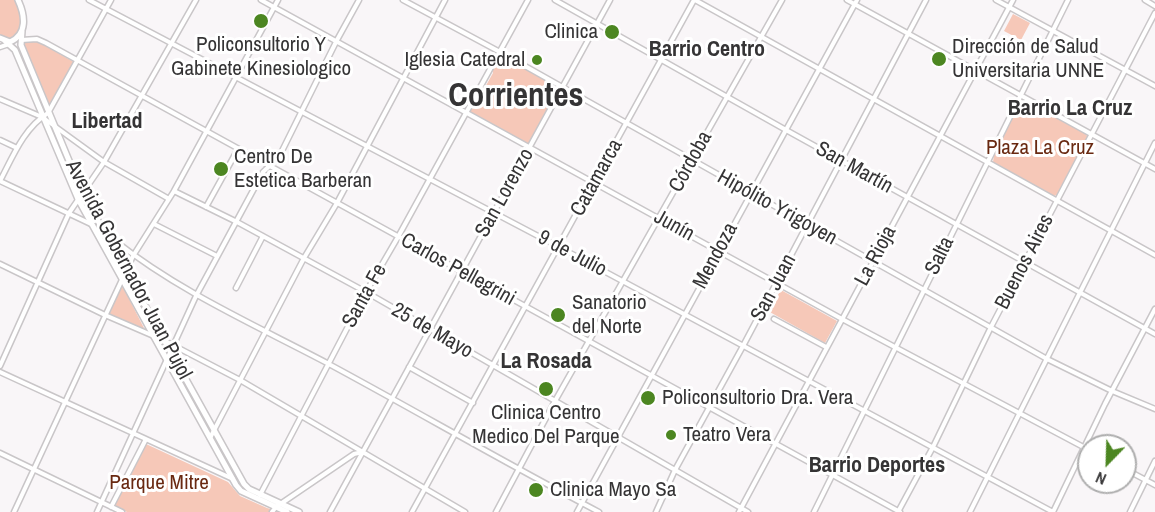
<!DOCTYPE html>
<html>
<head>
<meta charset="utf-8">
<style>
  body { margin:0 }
  #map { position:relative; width:1155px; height:512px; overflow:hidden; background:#f9f6f8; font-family:"Archivo Narrow",sans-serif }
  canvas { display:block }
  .north { position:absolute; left:1077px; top:434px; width:60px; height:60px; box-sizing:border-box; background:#fff; border:2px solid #aeaeae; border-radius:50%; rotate:203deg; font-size:16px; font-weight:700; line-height:24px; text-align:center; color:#353435 }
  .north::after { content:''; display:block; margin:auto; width:21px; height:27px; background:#4c8621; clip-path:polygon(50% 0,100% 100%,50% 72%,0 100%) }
</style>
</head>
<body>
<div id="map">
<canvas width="1155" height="512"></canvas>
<div class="north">N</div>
</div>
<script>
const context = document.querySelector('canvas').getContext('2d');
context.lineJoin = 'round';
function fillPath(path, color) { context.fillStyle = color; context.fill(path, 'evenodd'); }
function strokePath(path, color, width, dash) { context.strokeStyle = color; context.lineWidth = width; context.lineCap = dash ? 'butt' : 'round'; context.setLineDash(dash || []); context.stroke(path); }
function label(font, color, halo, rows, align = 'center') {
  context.font = font + ' "Archivo Narrow",sans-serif'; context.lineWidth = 6; context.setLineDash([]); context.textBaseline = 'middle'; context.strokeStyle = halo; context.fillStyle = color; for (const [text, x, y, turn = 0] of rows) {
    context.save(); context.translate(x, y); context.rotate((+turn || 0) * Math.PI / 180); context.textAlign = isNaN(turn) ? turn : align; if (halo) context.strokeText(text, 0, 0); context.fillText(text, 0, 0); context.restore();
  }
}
fillPath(new Path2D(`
  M0 0H16C21 14 27 48 0 36Z
  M1013 14 1030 23 1021 40 1004 31Z
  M35 40 74 62 49 108 23 47 25 41Z
  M500 58H505L556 86 558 94 555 100H552L542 118V123L539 124 538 129 535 131 537 133 529 146 468 112 475 99 479 98 493 73 492 69Z
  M1027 100 1086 133 1088 139 1058 195 1053 196 993 162 995 148 1019 102Z
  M122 285 146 332 108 315Z
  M781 290 837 321 825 343 768 311Z
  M146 444 228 482 240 496 267 508 281 512H127L114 506Z`), '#f6c8b8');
const minor = new Path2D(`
  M89 0 559 247 1053 512
  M261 0 842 319 1089 450
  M403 0 500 52 1047 359 1112 391 1155 409
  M555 0 786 130 1155 334
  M695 0 1155 255
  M847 0 1155 169
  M996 0 1155 86
  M1145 0 1155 6
  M21 40 37 39 46 43 900 512
  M0 47 9 44
  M0 99 42 117 104 162 169 199
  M0 140 17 148
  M0 181C13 156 24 128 48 113L111 0
  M0 181 91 224
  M174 191 237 222 366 292 748 512
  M206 207 238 149
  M154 224 217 256
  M114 240C180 292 253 324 327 363 418 412 507 464 599 512
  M0 264 105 315 163 340 240 380 465 512
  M236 288 263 236
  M774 319 826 347
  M0 366 69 213 104 162 196 0
  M409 367 473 403
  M0 372 233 479
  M210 438 304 258 337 203 445 0
  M0 453 122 512
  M1125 469 1155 485
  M260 495 366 292 398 237 528 0
  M111 507 145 441
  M14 512 133 256 174 191 278 0
  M97 512 196 296 263 172 279 157 337 40 359 0
  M272 512 276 507 354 454 362 452
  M330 512 610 0
  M412 512 694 0
  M496 512 555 401 782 0
  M577 512 857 0
  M656 512 675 470 743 346 926 0
  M739 512 1013 0
  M814 512 1068 0
  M898 512 933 447 991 327 1155 13
  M970 512 1155 143
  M1053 512 1105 404 1155 309
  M1130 512 1155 461`);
const major = new Path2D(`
  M22 31 21 45 82 192 244 484 249 489 299 512
  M0 38 10 42C28 34 25 15 18 0
  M4 40 15 50 78 199 236 485 241 491 287 512`);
strokePath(minor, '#c9c6c8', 7);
strokePath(major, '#c9c6c8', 8);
strokePath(minor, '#fff', 4);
strokePath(major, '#fff', 5);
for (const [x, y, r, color] of [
  [261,21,8,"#4c8621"],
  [612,32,8,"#4c8621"],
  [939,59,8,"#4c8621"],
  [537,60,6,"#4c8621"],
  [221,169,8,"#4c8621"],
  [558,315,8,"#4c8621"],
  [546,389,8,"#4c8621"],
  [648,398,8,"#4c8621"],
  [671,435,6,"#4c8621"],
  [536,490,8,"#4c8621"]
]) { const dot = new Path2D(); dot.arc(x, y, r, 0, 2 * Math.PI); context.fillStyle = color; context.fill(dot); strokePath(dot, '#fff', 2); }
label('21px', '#353435', '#fff', [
  ["Clinica",598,32,"right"],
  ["Policonsultorio Y",261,45,"center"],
  ["Gabinete Kinesiologico",261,69,"center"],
  ["Dirección de Salud",952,47],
  ["Universitaria UNNE",952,71],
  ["Iglesia Catedral",525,60,"right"],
  ["Centro De",234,157],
  ["Estetica Barberan",234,181],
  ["Sanatorio",572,303],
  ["del Norte",572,327],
  ["Policonsultorio Dra. Vera",662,398],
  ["Clinica Centro",546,413,"center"],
  ["Medico Del Parque",546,437,"center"],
  ["Teatro Vera",683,435],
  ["Clinica Mayo Sa",550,490]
], 'left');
label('21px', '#692911', '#fff', [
  ["Plaza La Cruz",1040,148],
  ["Parque Mitre",159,483]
]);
label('21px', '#353435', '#fff', [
  ["Córdoba",691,162,-61],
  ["San Martín",854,168,29],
  ["Catamarca",597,178,-61],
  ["San Lorenzo",505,193,-61],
  ["Hipólito Yrigoyen",777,208,29],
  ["Junín",674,226,29],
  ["9 de Julio",572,254,28],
  ["Mendoza",716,256,-62],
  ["La Rioja",876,256,-62],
  ["Salta",940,256,-64],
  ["Buenos Aires",1025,262,-63],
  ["Avenida Gobernador Juan Pujol",128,270,62],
  ["Carlos Pellegrini",458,270,29],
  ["San Juan",774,288,-62],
  ["Santa Fe",365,296,-61],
  ["25 de Mayo",432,331,30]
]);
label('bold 22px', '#353435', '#fff', [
  ["Barrio Centro",707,50],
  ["Barrio La Cruz",1070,109],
  ["Libertad",107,122],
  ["La Rosada",546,362],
  ["Barrio Deportes",877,466]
]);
label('bold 33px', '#353435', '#fff', [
  ["Corrientes",516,97]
]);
</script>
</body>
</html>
